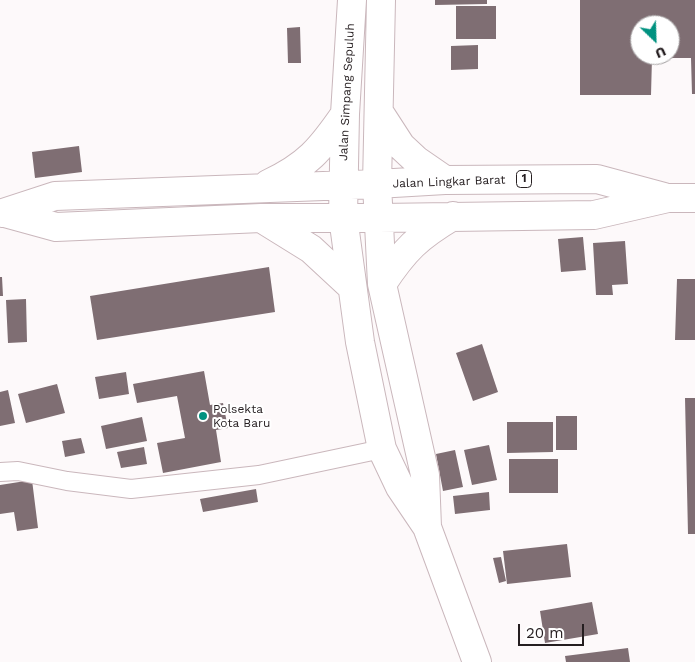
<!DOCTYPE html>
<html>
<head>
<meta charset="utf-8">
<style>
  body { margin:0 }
  #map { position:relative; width:695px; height:662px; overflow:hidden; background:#fdf9fa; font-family:"Work Sans",sans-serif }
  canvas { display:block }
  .north { position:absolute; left:630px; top:15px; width:50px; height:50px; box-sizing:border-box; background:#fff; border:1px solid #a8a5a6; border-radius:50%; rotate:156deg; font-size:14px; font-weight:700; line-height:20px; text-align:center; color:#251e20 }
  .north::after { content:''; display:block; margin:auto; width:18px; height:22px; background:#009280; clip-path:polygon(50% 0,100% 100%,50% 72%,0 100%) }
  .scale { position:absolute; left:518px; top:624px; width:66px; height:22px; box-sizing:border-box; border:2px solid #251e20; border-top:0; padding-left:6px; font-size:15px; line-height:18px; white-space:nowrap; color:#251e20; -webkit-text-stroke:4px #fff; paint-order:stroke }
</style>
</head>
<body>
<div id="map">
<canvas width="695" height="662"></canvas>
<div class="north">U</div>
<div class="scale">20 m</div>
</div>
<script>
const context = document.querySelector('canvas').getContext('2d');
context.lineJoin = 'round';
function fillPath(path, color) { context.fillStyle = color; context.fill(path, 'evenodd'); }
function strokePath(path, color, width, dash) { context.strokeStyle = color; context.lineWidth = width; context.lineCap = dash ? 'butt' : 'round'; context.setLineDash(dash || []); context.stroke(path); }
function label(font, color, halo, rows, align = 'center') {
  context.font = font + ' "Work Sans",sans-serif'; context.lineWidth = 4; context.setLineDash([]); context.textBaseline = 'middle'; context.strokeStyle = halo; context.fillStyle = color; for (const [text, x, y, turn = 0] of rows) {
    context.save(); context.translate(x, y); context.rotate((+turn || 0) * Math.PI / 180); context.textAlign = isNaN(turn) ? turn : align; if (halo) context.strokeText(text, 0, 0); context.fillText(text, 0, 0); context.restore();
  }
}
fillPath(new Path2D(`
  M435 0H487V4L435 5Z
  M580 0H695V94H692L691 58H652L651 95H580ZM640 25H670V55H640Z
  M456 6H496V39H456Z
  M300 27 301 63H288L287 28Z
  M478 45V69L451 70V46Z
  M79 146 82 172 35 178 32 152Z
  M583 237 586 270 561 272 558 239Z
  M625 241 628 284 612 285 613 295H596L593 243Z
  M269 267 275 312 97 340 90 296Z
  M0 277H2L3 296H0Z
  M677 279H695V340H675Z
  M26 299 27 342 8 343 6 300Z
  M482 344 498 392 473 401 456 353Z
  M204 371 210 405 223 403 228 428 216 430 221 462 163 473 157 443 185 438 177 396 137 403 133 384Z
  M126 372 129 394 99 399 95 377Z
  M57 384 65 413 26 423 18 394Z
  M8 390 15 423 0 426V392Z
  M685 398H695V534H688Z
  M556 416H577V450H556Z
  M142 417 147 441 106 449 101 426Z
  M507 422H553V452L507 453Z
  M81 438 85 453 65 457 62 441Z
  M489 445 497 480 472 485 464 450Z
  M144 447 147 464 121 468 117 452Z
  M455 450 463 487 443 491 436 454Z
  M509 459H558V493H509Z
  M32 480 38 528 17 531 14 512 0 514V485Z
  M256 489 258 502 203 512 200 499Z
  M489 492 490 510 455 514 453 496Z
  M567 544 571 577 507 584 503 551Z
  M501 557 506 581 499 583 493 558Z
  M592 602 598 634 545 643 540 611Z
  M628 648 630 662H566L565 656Z`), '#7f6e73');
const minor = new Path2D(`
  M0 472 18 471 67 481 131 489 259 475 382 449`);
const trunk = new Path2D(`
  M352 0 345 114 343 217 360 342 382 449 400 487 427 527 477 662
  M381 0 377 184 382 284 425 475 427 527
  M379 112 401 146 416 160 445 180
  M268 184C307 166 321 149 345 114
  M3 213 55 196 377 184 445 180 597 179 664 197
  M5 213 56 227 261 218H379L594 215 668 198H695
  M261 218 311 249 352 287
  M382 284C405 249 418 237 453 216`);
strokePath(minor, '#cab7bc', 20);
strokePath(trunk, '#cab7bc', 30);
strokePath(minor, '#fff', 18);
strokePath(trunk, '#fff', 28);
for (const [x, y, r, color] of [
  [203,416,5,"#009280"]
]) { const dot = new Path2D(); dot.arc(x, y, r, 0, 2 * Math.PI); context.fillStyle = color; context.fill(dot); strokePath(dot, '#fff', 2); }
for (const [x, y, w] of [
  [524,179,15]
]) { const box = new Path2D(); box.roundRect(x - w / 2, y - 8.5, w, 17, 4); context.fillStyle = '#fff'; context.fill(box); strokePath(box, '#251e20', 1); }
label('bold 11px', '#251e20', null, [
  ["1",524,179]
]);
label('12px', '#251e20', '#fff', [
  ["Jalan Simpang Sepuluh",347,92,-87],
  ["Jalan Lingkar Barat",449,182,-2]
]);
label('12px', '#251e20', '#fff', [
  ["Polsekta",213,409],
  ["Kota Baru",213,423]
], 'left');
</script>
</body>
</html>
